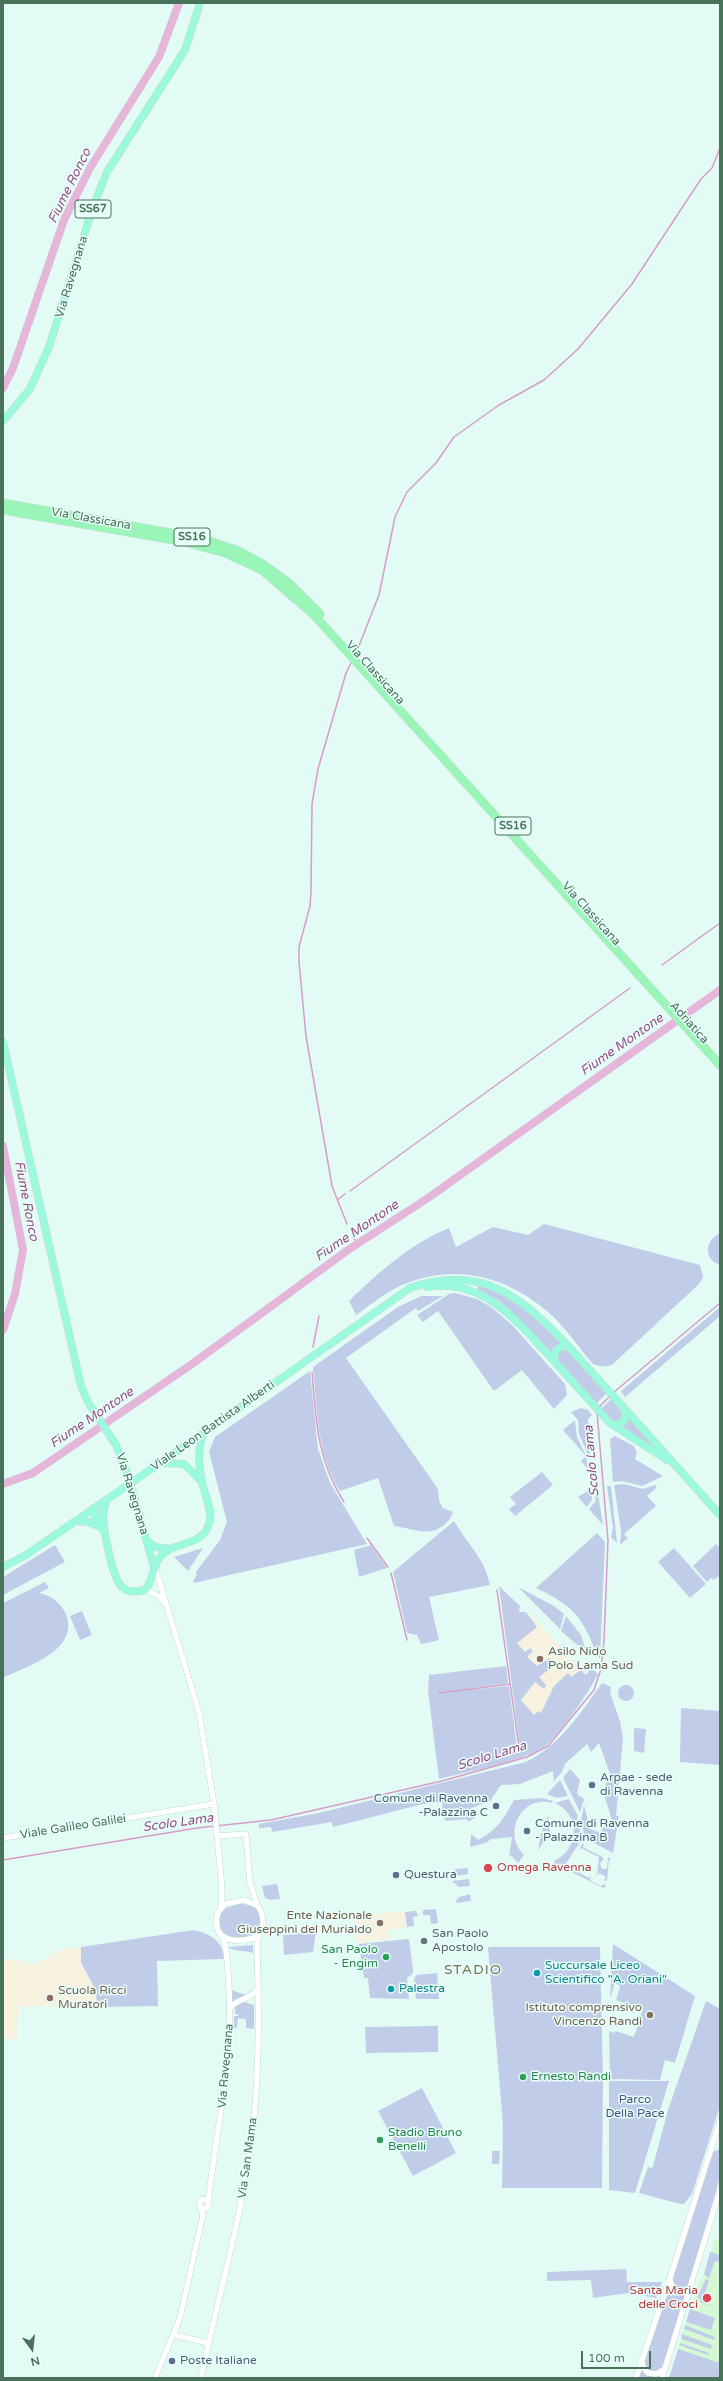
<!DOCTYPE html>
<html>
<head>
<meta charset="utf-8">
<style>
  body { margin:0 }
  #map { position:relative; width:723px; height:2381px; overflow:hidden; background:#e2fbf4; font-family:"Varela Round",sans-serif }
  canvas { display:block }
  .frame { position:absolute; inset:0; border:4px solid #49725b; pointer-events:none }
  .north { position:absolute; left:12px; top:2329px; width:40px; height:40px; -webkit-text-stroke:3px #e7fff8; paint-order:stroke; rotate:165deg; font-size:11px; font-weight:700; line-height:16px; text-align:center; color:#49725b }
  .north::after { content:''; display:block; margin:auto; width:14px; height:18px; background:#49725b; clip-path:polygon(50% 0,100% 100%,50% 72%,0 100%) }
  .scale { position:absolute; left:581px; top:2351px; width:70px; height:18px; box-sizing:border-box; border:2px solid #49725b; border-top:0; padding-left:5px; font-size:12px; line-height:14px; white-space:nowrap; color:#49725b; -webkit-text-stroke:3px #e7fff8; paint-order:stroke }
</style>
</head>
<body>
<div id="map">
<canvas width="723" height="2381"></canvas>
<div class="frame"></div>
<div class="north">N</div>
<div class="scale">100 m</div>
</div>
<script>
const context = document.querySelector('canvas').getContext('2d');
context.lineJoin = 'round';
function fillPath(path, color) { context.fillStyle = color; context.fill(path, 'evenodd'); }
function strokePath(path, color, width, dash) { context.strokeStyle = color; context.lineWidth = width; context.lineCap = dash ? 'butt' : 'round'; context.setLineDash(dash || []); context.stroke(path); }
function label(font, color, halo, rows, align = 'center') {
  context.font = font + ' "Varela Round",sans-serif'; context.lineWidth = 3; context.setLineDash([]); context.textBaseline = 'middle'; context.strokeStyle = halo; context.fillStyle = color; for (const [text, x, y, turn = 0] of rows) {
    context.save(); context.translate(x, y); context.rotate((+turn || 0) * Math.PI / 180); context.textAlign = isNaN(turn) ? turn : align; if (halo) context.strokeText(text, 0, 0); context.fillText(text, 0, 0); context.restore();
  }
}
fillPath(new Path2D(`
  M499 1586 520 1606 519 1612 530 1614 586 1675 579 1688 531 1743 505 1637Z
  M404 1911 406 1928 388 1930 389 1939 357 1943 354 1917Z
  M81 1947V1962L96 1991 97 2007 19 2006 17 2039H3V1960L15 1959 34 1964 46 1959 56 1951Z`), '#f7f1df');
fillPath(new Path2D(`
  M714 2239 720 2240V2378H669L697 2288 706 2269Z`), '#d6f9d5');
fillPath(new Path2D(`
  M544 1224 700 1265 703 1276 700 1283 612 1365C604 1367 600 1367 593 1364 578 1347 564 1325 547 1311 504 1275 454 1263 402 1285 386 1292 370 1305 356 1315L349 1301C379 1272 410 1244 449 1228L456 1247 493 1227 528 1235Z
  M720 1233V1265C703 1259 705 1240 720 1233Z
  M479 1285C517 1298 535 1318 564 1344L554 1348 552 1354 501 1302 477 1289Z
  M455 1293 477 1299 491 1307 512 1325 565 1384 567 1395 554 1409 522 1370 494 1391 438 1311 423 1322 417 1315 449 1294Z
  M421 1296H443L418 1311 416 1308 346 1358 438 1489 439 1501 443 1508 453 1512C452 1517 448 1521 444 1525 428 1538 412 1528 394 1526L378 1478 340 1491C317 1455 317 1409 313 1367L398 1307Z
  M720 1307V1316L625 1397 621 1391Z
  M562 1349 569 1351 607 1393 596 1404 557 1360V1354Z
  M310 1371 318 1449 330 1483 367 1544 194 1583 193 1581 197 1575 196 1572 220 1540 227 1522 209 1452 215 1437Z
  M612 1398 623 1414 622 1420 614 1422 601 1409Z
  M581 1408 588 1410 592 1415 588 1419 590 1460 579 1434 578 1420 571 1412Z
  M629 1417 656 1448 618 1428 626 1423Z
  M575 1420 577 1437 586 1456 588 1469 581 1461 586 1456 563 1430Z
  M615 1436 634 1446 637 1453 635 1459 663 1476 642 1486 622 1481 613 1482 610 1439Z
  M542 1472 553 1485 515 1516 509 1509 516 1504 510 1497Z
  M624 1484 643 1489 655 1485 657 1487 647 1496 656 1506 624 1534 628 1538 620 1545 621 1531 614 1485Z
  M607 1486H611L617 1543 611 1537 613 1528Z
  M597 1487 603 1525 589 1509 596 1501 594 1488Z
  M591 1489 592 1500 587 1507 578 1497Z
  M454 1521C468 1545 484 1557 490 1585L429 1597 439 1640 421 1644 417 1635 407 1633 393 1572Z
  M597 1533 605 1542 600 1659C594 1651 593 1643 588 1634 576 1608 560 1600 536 1588Z
  M716 1544 720 1548V1575L714 1580 711 1578 707 1582 693 1566Z
  M55 1545 65 1562 3 1595V1577Z
  M371 1545 387 1568 359 1577 354 1550Z
  M203 1548 188 1571 174 1557Z
  M674 1548 706 1584 690 1598 658 1562Z
  M45 1582 49 1588 39 1593C51 1595 59 1602 65 1612 82 1650 27 1666 3 1678V1603Z
  M499 1586 520 1606 519 1612H526L537 1627 517 1643 525 1652 530 1648 533 1651 527 1657 537 1666 550 1658 555 1665 539 1677 546 1685 544 1689 535 1682 521 1700 534 1715 539 1711 541 1713 554 1686 568 1673 571 1677 581 1670 586 1675 591 1667 598 1674C590 1691 560 1734 545 1746 526 1761 465 1772 439 1779L428 1691 429 1675 506 1666 508 1683 437 1693 509 1686 517 1748 520 1747Z
  M518 1587 554 1606 564 1614 560 1629Z
  M82 1611 92 1635 80 1640 70 1616Z
  M566 1616 581 1635 585 1648 576 1644 561 1631Z
  M602 1683 611 1687 610 1693 620 1721 623 1738 616 1816H619L613 1853 585 1838 581 1820 584 1805 590 1829 601 1833 603 1827 615 1830 603 1791 610 1774 599 1743 591 1752 587 1744 565 1764 562 1772 554 1781 553 1771 520 1784 501 1785 490 1801 469 1809 475 1818 468 1822 467 1819 445 1821 442 1802 423 1804 333 1827 332 1822 272 1832 271 1827 259 1828V1824L319 1813 526 1762C560 1745 580 1714 602 1683Z
  M618 1693a8 8 0 1 1 16 0a8 8 0 1 1-16 0Z
  M681 1708 720 1711V1765L680 1762Z
  M634 1728 646 1729 644 1753 634 1751Z
  M570 1769 580 1780 577 1794 584 1799 580 1812 563 1778Z
  M560 1780 568 1796 556 1798 547 1794Z
  M543 1798 553 1801 552 1803C521 1794 502 1834 524 1855L518 1863 511 1855 509 1857 512 1837 491 1839 486 1843 470 1847 471 1834 478 1840C498 1829 503 1820 514 1800Z
  M569 1799 578 1816 577 1819 582 1839 565 1865 589 1878 591 1874 590 1880 601 1886 604 1884 606 1886 604 1888 567 1870V1868L557 1871 554 1861C580 1849 581 1815 555 1803Z
  M548 1816 550 1832 542 1831Z
  M541 1833 548 1834 538 1851Z
  M582 1844H584L583 1847 604 1858 600 1864 602 1869H607L608 1857 611 1859 609 1860 607 1881 604 1880 606 1877 599 1873 597 1876 599 1857 581 1848 579 1850Z
  M468 1868V1874L456 1876 455 1869Z
  M469 1879 470 1886 459 1887 452 1881Z
  M277 1884 280 1899 271 1900 265 1898 262 1886Z
  M470 1894 471 1901 455 1903 459 1897Z
  M239 1904C256 1904 261 1910 261 1926 252 1940 229 1942 219 1928L220 1914 226 1908Z
  M436 1909 438 1923 431 1924 430 1915H423V1910Z
  M416 1911 418 1916 413 1917 414 1926 407 1927 405 1912Z
  M194 1930C211 1934 223 1941 224 1959L157 1961 158 2006 97 2007 96 1991 81 1962V1947Z
  M316 1932 313 1952 284 1955 283 1935Z
  M409 1939 413 1969V1973L407 1978 409 1999 370 1998 368 1978H364L359 1944Z
  M613 1944 695 1996 675 2063 665 2060 660 2080 610 2079 609 2031 614 2033 616 2031 634 2037 643 2009 616 2000 620 1986 615 1983 610 1998Z
  M253 1945V1953C245 1950 234 1952 228 1947Z
  M488 1947H600L603 2079 602 2188H502L503 2124Z
  M437 1973 439 1999H416L414 1980 416 1975Z
  M231 1990 246 1995 231 2002Z
  M706 2001 720 2009V2106L692 2194 684 2204H680L639 2193 648 2167 652 2168 653 2166 668 2110Z
  M245 2002 254 2005V2029L246 2028V2019L238 2018 237 2028H234V2016H238V2014H235V2005Z
  M438 2026V2052L366 2053 365 2027Z
  M609 2081H669L635 2193 609 2190Z
  M422 2088 456 2153 413 2176 378 2111Z
  M720 2149V2177L689 2283 686 2287 678 2288 672 2282 713 2152Z
  M492 2151H500L499 2164H492Z
  M710 2252 720 2255 719 2262 715 2261 709 2278 704 2274Z
  M626 2269 627 2282H662L656 2298 628 2293 593 2298 591 2280 547 2281V2272Z
  M706 2279 709 2280 703 2298 706 2299 705 2303 720 2310 700 2302 701 2299 697 2298Z
  M669 2288 678 2294 686 2293 662 2367 654 2372 646 2368 644 2361Z
  M690 2309 715 2318 711 2330 686 2322Z
  M685 2325 715 2337 714 2340 684 2329Z
  M682 2334 712 2345 711 2349 681 2339Z
  M680 2343 709 2353 708 2355 679 2345Z
  M678 2349 720 2363 719 2378H669Z
  M641 2368 660 2375 659 2378H639Z`), '#c1cde8');
strokePath(new Path2D(`
  M355 656 379 595 395 517 407 492 436 463 454 437 499 405 544 380 578 349 632 284 701 179 712 168 720 148
  M662 965 720 923
  M350 1191 630 988
  M337 1200 345 1194
  M347 1224 332 1186 306 1036 299 962V947L310 906 311 891 312 804 318 769 346 673 352 661
  M353 1237 358 1244
  M313 1347 319 1316
  M312 1372C316 1420 317 1460 344 1502
  M613 1393 720 1303
  M599 1407 610 1396
  M367 1538 388 1567
  M391 1573 407 1640
  M497 1590 519 1747
  M439 1693 510 1684
  M3 1860 197 1828 271 1820 442 1781 527 1757 548 1746 594 1690 601 1669 604 1641 608 1541 597 1412`), '#d69dc8', 1.5);
strokePath(new Path2D(`
  M3 388 13 368 64 220 90 168 159 57 179 3
  M3 1146 23 1250 15 1294 3 1330
  M3 1484 33 1473 192 1364 348 1250 428 1198 720 990`), '#e4b7da', 8);
const minor = new Path2D(`
  M155 1567 199 1712 214 1804 222 1888 221 1907
  M145 1590 159 1596 164 1603
  M217 1836 246 1834 250 1883 257 1904
  M3 1838 214 1804
  M244 1900 258 1906C265 1918 265 1930 254 1938 232 1944 211 1940 218 1912L225 1904Z
  M230 2008C238 1998 252 1999 258 1988
  M199.5 2204a4.5 4.5 0 1 1 9 0a4.5 4.5 0 1 1-9 0Z
  M208 2203C216 2131 233 2061 229 1988 228 1971 228 1954 223 1937
  M670 2280 673 2288C679 2293 686 2293 691 2287
  M174 2335 208 2343
  M642 2361 643 2367 648 2373 656 2374 664 2370
  M155 2378 180 2318 203 2215 201 2208
  M201 2378C217 2302 239 2227 250 2150 260 2082 259 2012 257 1944L259 1934
  M636 2378 670 2278 720 2121
  M662 2378 720 2190`);
const major = new Path2D(`
  M3 421 30 389 49 347 93 207 107 172 185 50 200 3
  M3 1042 81 1386 88 1402 116 1445 128 1475
  M427 1287C485 1277 519 1324 554 1361
  M563 1346 569 1347 624 1408 626 1417 623 1422 613 1425 610 1423 554 1361 556 1350Z
  M625 1409 720 1515
  M613 1425 667 1460
  M162 1463 184 1464 202 1482
  M133 1493 154 1567
  M107 1499C105 1505 103 1511 103 1518 104 1531 112 1578 122 1587 129 1593 136 1592 145 1590 155 1578 152 1562 164 1553 179 1541 202 1546 209 1524 213 1511 205 1496 202 1482 198 1466 198 1450 203 1434
  M94 1508 95 1516 104 1531
  M75 1521 89 1522 100 1527
  M147 1541 155 1547 170 1549
  M3 1567 26 1555 182 1448 410 1288C482 1263 522 1297 569 1347`);
const highway = new Path2D(`
  M3 503 204 539 239 551 264 565 289 583 320 614
  M3 510 185 542 225 553 262 570 314 615 720 1065`);
strokePath(minor, '#a9ccbb', 6);
strokePath(major, '#ccd8d1', 8);
strokePath(highway, '#ccd8d1', 9);
strokePath(minor, '#fff', 5.5);
strokePath(major, '#9bf9de', 7);
strokePath(highway, '#9af5b9', 8);
const majorBridge = new Path2D(`
  M128 1475 133 1493`);
strokePath(majorBridge, '#ccd8d1', 8, []);
strokePath(majorBridge, '#9bf9de', 7);
for (const [x, y, r, color] of [
  [540,1659,4,"#8d6e63"],
  [592,1785,4,"#5c6f8a"],
  [496,1806,4,"#5c6f8a"],
  [527,1831,4,"#5c6f8a"],
  [488,1868,5,"#e0444e"],
  [396,1875,4,"#5c6f8a"],
  [380,1923,4,"#8d6e63"],
  [424,1941,4,"#6b7280"],
  [386,1957,4,"#2e9e5b"],
  [537,1973,4,"#0f9aa8"],
  [391,1989,4,"#0f9aa8"],
  [50,1998,4,"#8d6e63"],
  [650,2015,4,"#8d6e63"],
  [523,2077,4,"#2e9e5b"],
  [380,2140,4,"#2e9e5b"],
  [707,2298,5,"#e0444e"],
  [172,2361,4,"#5c6f8a"]
]) { const dot = new Path2D(); dot.arc(x, y, r, 0, 2 * Math.PI); context.fillStyle = color; context.fill(dot); strokePath(dot, '#e7fff8', 1.5); }
for (const [x, y, w] of [
  [93,209,36],
  [192,537,36],
  [513,826,36]
]) { const box = new Path2D(); box.roundRect(x - w / 2, y - 9, w, 18, 3); context.fillStyle = '#e7fff8'; context.fill(box); strokePath(box, '#49725b', 1); }
label('bold 11px', '#49725b', null, [
  ["SS67",93,209],
  ["SS16",192,537],
  ["SS16",513,826]
]);
label('12px', '#49725b', '#e7fff8', [
  ["Via Ravegnana",72,277,-73],
  ["Via Classicana",91,519,10],
  ["Via Classicana",375,673,48],
  ["Via Classicana",591,914,48],
  ["Adriatica",689,1023,48],
  ["Viale Leon Battista Alberti",213,1426,-35],
  ["Via Ravegnana",132,1494,73],
  ["Viale Galileo Galilei",73,1827,-9],
  ["Via Ravegnana",226,2066,-85],
  ["Via San Mama",248,2158,-82]
]);
label('12px', '#785e54', '#e7fff8', [
  ["Asilo Nido",548,1652],
  ["Polo Lama Sud",548,1666],
  ["Ente Nazionale",372,1916,"right"],
  ["Giuseppini del Murialdo",372,1930,"right"],
  ["Scuola Ricci",58,1991],
  ["Muratori",58,2005],
  ["Istituto comprensivo",642,2008,"right"],
  ["Vincenzo Randi",642,2022,"right"]
], 'left');
label('12px', '#4e5e75', '#e7fff8', [
  ["Arpae - sede",600,1778],
  ["di Ravenna",600,1792],
  ["Comune di Ravenna",488,1799,"right"],
  ["-Palazzina C",488,1813,"right"],
  ["Comune di Ravenna",535,1824],
  ["- Palazzina B",535,1838],
  ["Questura",404,1875],
  ["Poste Italiane",180,2361]
], 'left');
label('12px', '#be3a42', '#e7fff8', [
  ["Omega Ravenna",497,1868],
  ["Santa Maria",698,2291,"right"],
  ["delle Croci",698,2305,"right"]
], 'left');
label('12px', '#5b616d', '#e7fff8', [
  ["San Paolo",432,1934],
  ["Apostolo",432,1948]
], 'left');
label('12px', '#27864d', '#e7fff8', [
  ["San Paolo",378,1950,"right"],
  ["- Engim",378,1964,"right"],
  ["Ernesto Randi",531,2077],
  ["Stadio Bruno",388,2133],
  ["Benelli",388,2147]
], 'left');
label('12px', '#0d838f', '#e7fff8', [
  ["Succursale Liceo",545,1966],
  ["Scientifico \"A. Oriani\"",545,1980],
  ["Palestra",399,1989]
], 'left');
label('12px', '#475383', '#e7fff8', [
  ["Parco",635,2100],
  ["Della Pace",635,2114]
]);
label('italic 13px', '#9a4c86', '#e7fff8', [
  ["Fiume Ronco",70,186,-64],
  ["Fiume Montone",622,1045,-35],
  ["Fiume Ronco",26,1201,79],
  ["Fiume Montone",357,1231,-34],
  ["Fiume Montone",92,1418,-34],
  ["Scolo Lama",592,1461,-95],
  ["Scolo Lama",492,1756,-17],
  ["Scolo Lama",178,1823,-8]
]);
context.letterSpacing = '1px';
label('14px', '#7b7154', '#e7fff8', [
  ["STADIO",473,1970]
]);
context.letterSpacing = '0px';
</script>
</body>
</html>
